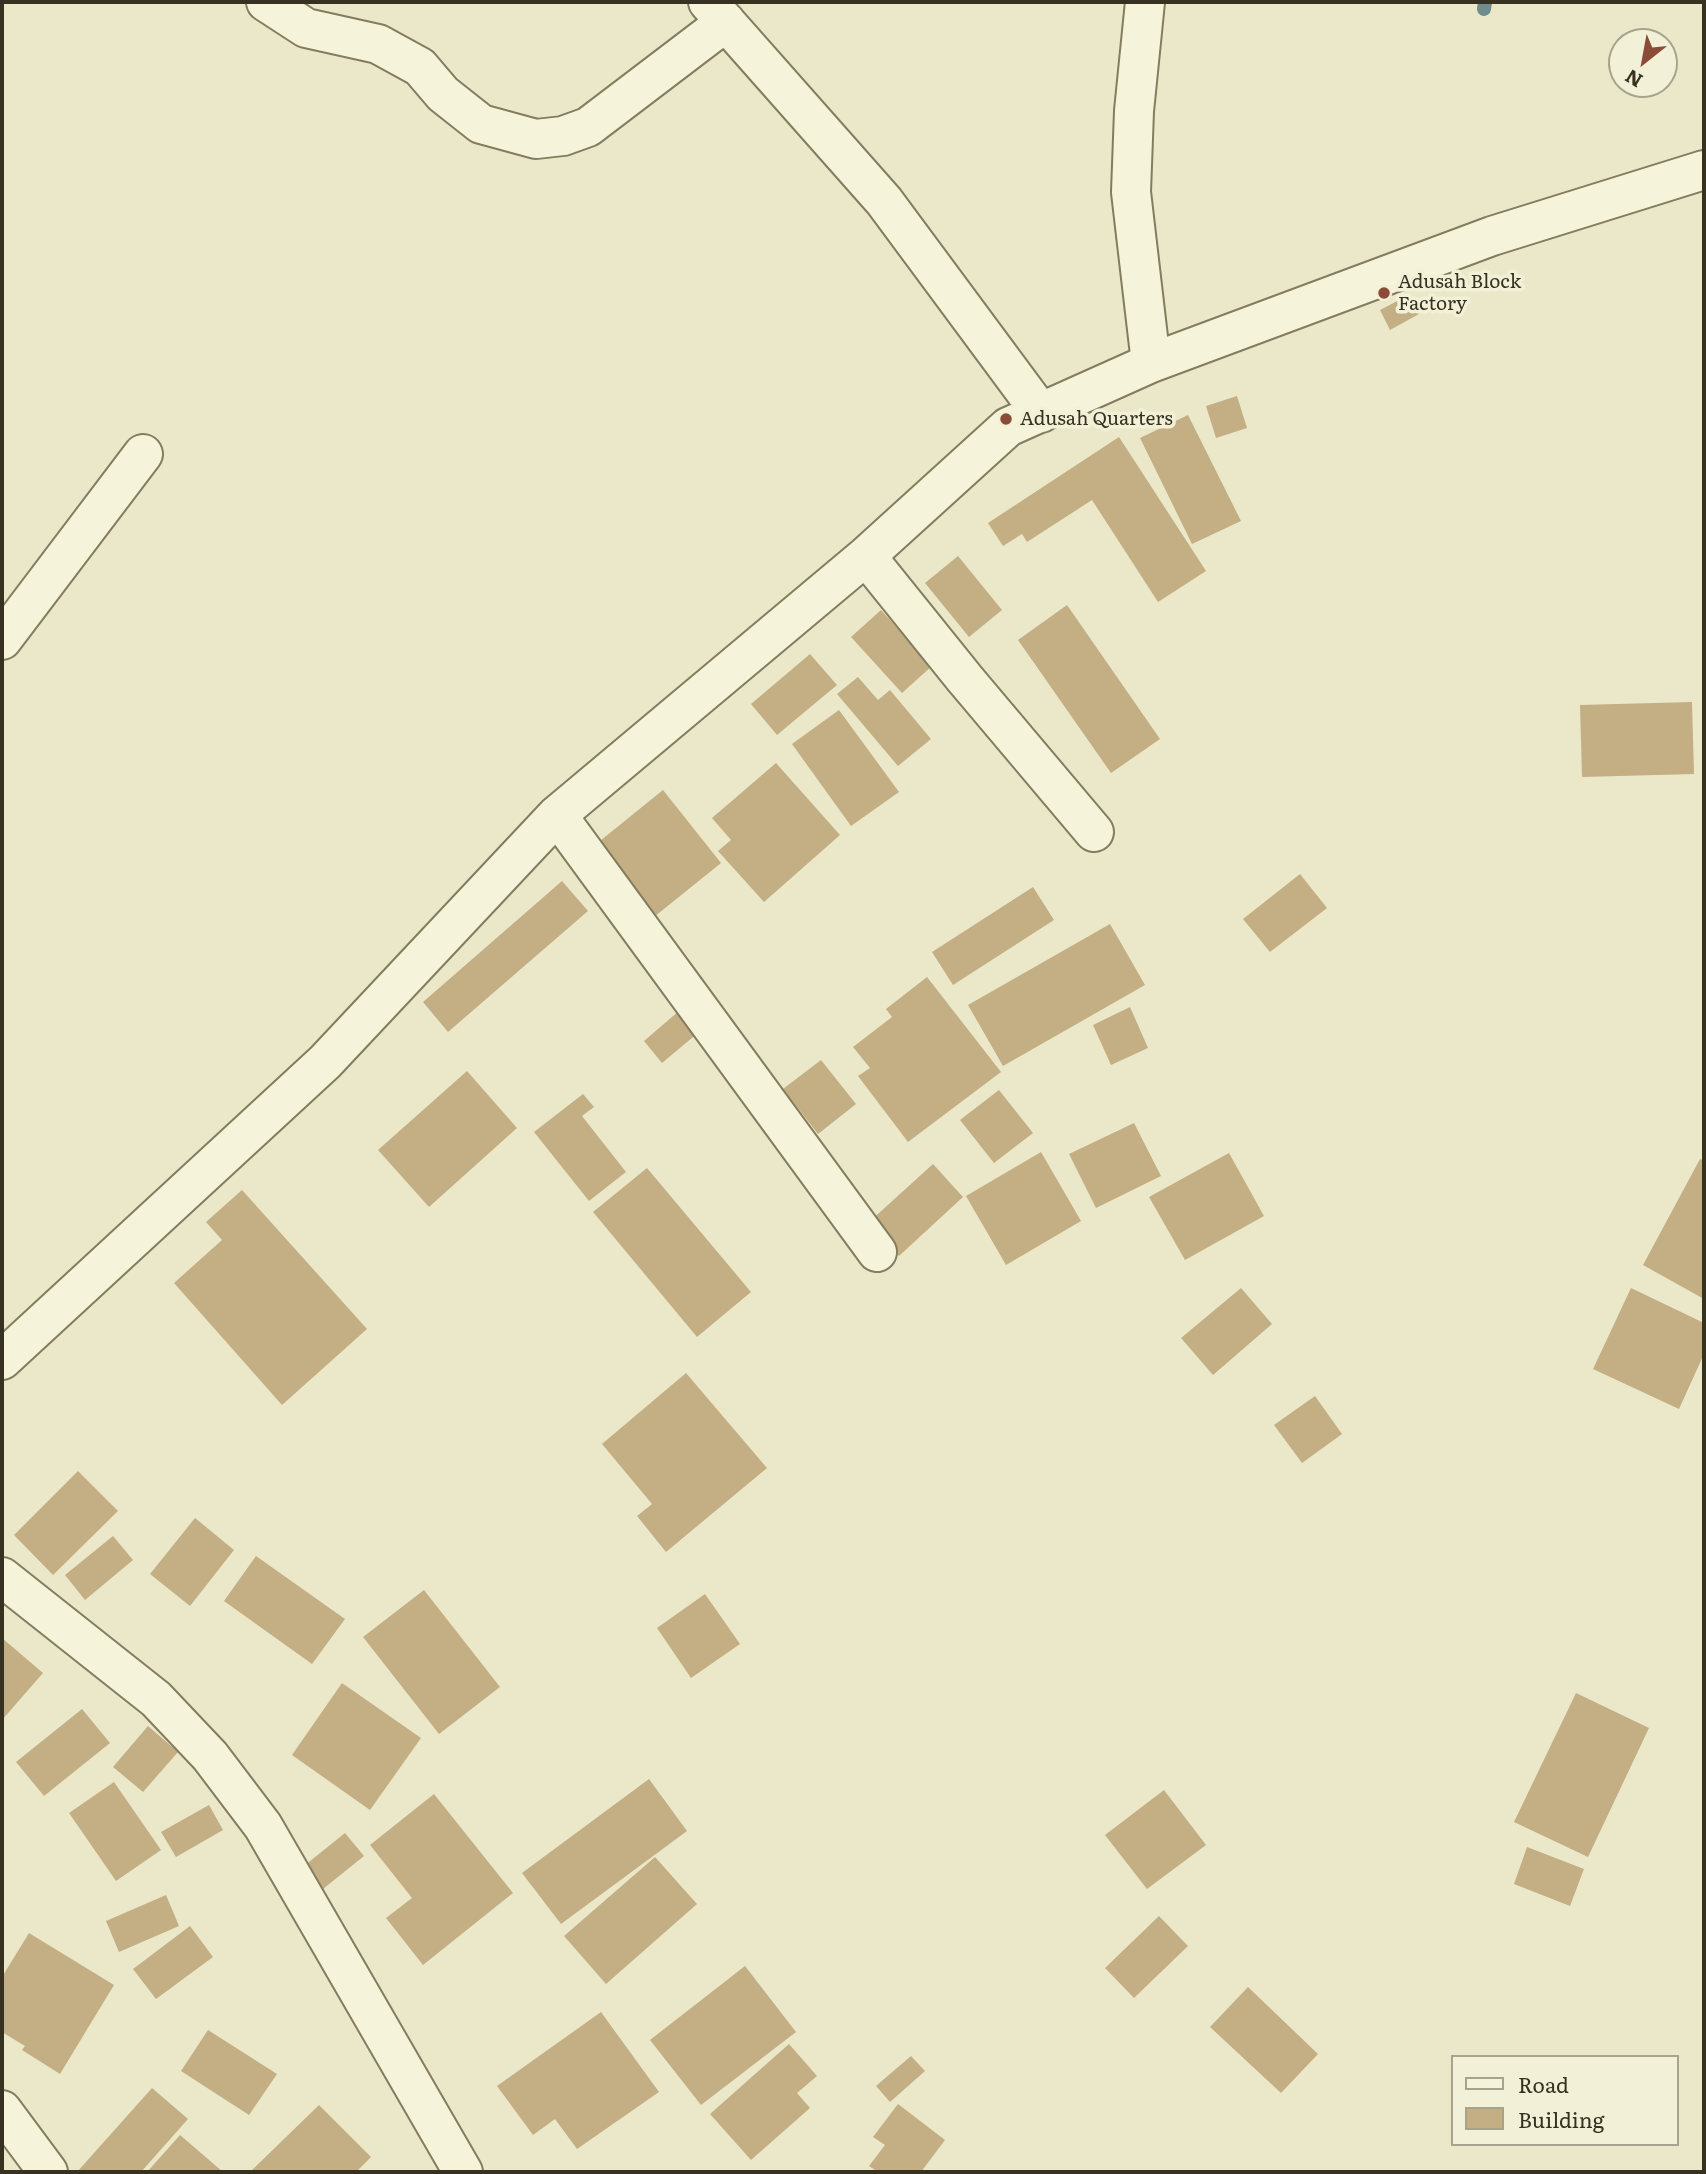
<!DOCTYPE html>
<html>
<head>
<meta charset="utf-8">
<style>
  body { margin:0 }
  #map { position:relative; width:1706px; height:2174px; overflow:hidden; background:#eae8c9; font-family:Literata,serif }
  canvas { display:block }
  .frame { position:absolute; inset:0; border:4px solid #363121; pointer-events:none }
  .legend { position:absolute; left:1451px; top:2055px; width:228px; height:91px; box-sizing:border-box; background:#f2f1d7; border:2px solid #a7a48e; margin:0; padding:9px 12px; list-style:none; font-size:21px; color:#363121 }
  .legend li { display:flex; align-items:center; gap:14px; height:35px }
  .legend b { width:35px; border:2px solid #a7a48e }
  .north { position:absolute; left:1608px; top:28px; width:70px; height:70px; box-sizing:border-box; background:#f2f1d7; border:2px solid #a7a48e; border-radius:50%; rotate:211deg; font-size:19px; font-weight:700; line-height:28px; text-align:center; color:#363121 }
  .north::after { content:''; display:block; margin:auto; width:24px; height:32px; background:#8c4b36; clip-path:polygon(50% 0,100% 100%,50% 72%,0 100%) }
</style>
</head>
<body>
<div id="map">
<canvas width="1706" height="2174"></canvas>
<div class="frame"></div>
<ul class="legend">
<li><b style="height:9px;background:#f5f4db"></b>Road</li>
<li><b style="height:19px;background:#c4ae83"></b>Building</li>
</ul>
<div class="north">N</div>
</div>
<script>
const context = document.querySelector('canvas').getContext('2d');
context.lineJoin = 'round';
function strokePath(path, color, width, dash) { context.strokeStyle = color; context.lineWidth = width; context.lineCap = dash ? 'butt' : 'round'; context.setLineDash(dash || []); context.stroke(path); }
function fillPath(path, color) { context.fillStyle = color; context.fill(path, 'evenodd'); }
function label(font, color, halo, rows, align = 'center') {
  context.font = font + ' Literata,serif'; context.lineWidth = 7; context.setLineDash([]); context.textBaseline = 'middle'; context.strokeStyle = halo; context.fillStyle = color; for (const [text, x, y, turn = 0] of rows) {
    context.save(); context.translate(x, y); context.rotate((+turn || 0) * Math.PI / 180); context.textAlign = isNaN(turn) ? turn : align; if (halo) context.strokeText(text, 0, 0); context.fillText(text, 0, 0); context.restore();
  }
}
strokePath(new Path2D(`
  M1484 9 1485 2`), '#708c8c', 14);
fillPath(new Path2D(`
  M1409 295 1419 314 1390 330 1380 310Z
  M1237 396 1247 428 1216 438 1206 406Z
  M1188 415 1241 521 1192 544 1140 438Z
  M1119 437 1206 571 1158 602 1092 500 1027 542 1022 534 1003 546 988 523Z
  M958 556 1002 610 969 637 925 583Z
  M1067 605 1160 739 1111 773 1018 640Z
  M881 610 932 666 902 693 851 637Z
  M810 654 837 685 777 735 751 704Z
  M858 677 878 700 890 690 931 739 898 766 837 694Z
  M1692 702 1694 774 1582 777 1580 705Z
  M839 710 899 792 851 826 792 744Z
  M776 763 840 835 764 902 718 851 731 840 712 818Z
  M663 790 721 863 654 917 595 845Z
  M1300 874 1327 908 1270 952 1243 919Z
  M562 881 588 911 448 1032 423 1002Z
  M1033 887 1054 920 953 985 932 952Z
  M1110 924 1145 985 1003 1066 968 1005Z
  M927 977 1001 1072 908 1142 858 1076 870 1068 853 1047 892 1017 886 1009Z
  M1130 1007 1148 1048 1111 1065 1093 1025Z
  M680 1010 699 1032 662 1063 644 1041Z
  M821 1060 856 1104 818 1134 783 1089Z
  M467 1071 517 1128 429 1207 378 1150Z
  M999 1090 1033 1133 994 1163 960 1120Z
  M583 1094 594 1107 582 1116 626 1172 589 1201 534 1132Z
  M1134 1123 1161 1176 1096 1208 1069 1154Z
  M1041 1152 1081 1221 1006 1265 966 1196Z
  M1229 1153 1264 1216 1185 1260 1149 1197Z
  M1700 1159 1704 1161V1299L1643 1265Z
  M933 1164 963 1197 899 1256 868 1223Z
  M647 1168 751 1292 697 1337 593 1212Z
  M242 1190 367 1329 282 1405 174 1283 222 1240 206 1222Z
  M1241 1288 1272 1324 1213 1375 1181 1338Z
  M1631 1288 1704 1323V1354L1679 1409 1593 1369Z
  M686 1373 767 1468 666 1552 637 1516 652 1504 602 1444Z
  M1315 1396 1342 1434 1302 1463 1274 1425Z
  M78 1471 118 1511 53 1575 14 1535Z
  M195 1518 234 1550 190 1606 150 1574Z
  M113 1536 133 1560 85 1600 65 1575Z
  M256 1556 345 1619 312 1664 224 1601Z
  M424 1590 500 1687 439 1734 363 1637Z
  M705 1594 740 1644 691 1678 657 1628Z
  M2 1638 43 1673 2 1720Z
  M342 1683 421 1738 370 1810 292 1755Z
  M1576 1693 1649 1728 1588 1857 1514 1822Z
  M82 1709 110 1743 44 1796 16 1762Z
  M148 1726 178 1752 143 1792 113 1767Z
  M649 1779 687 1831 561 1924 522 1873Z
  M114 1782 161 1850 116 1881 69 1813Z
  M1164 1790 1206 1845 1147 1889 1105 1835Z
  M434 1794 513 1893 423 1965 386 1918 412 1898 370 1845Z
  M209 1805 223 1830 176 1857 161 1832Z
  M345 1833 364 1856 323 1889 304 1866Z
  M1527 1847 1584 1869 1570 1906 1514 1884Z
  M655 1857 697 1904 606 1984 564 1936Z
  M166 1895 179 1926 119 1952 106 1921Z
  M1159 1916 1188 1946 1134 1998 1105 1968Z
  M190 1926 213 1957 156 1999 133 1969Z
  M29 1933 114 1985 60 2074 22 2050 25 2046 2 2032V1977Z
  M745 1966 796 2032 701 2105 650 2040Z
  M1248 1987 1318 2054 1281 2093 1210 2027Z
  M601 2012 659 2092 577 2149 555 2119 533 2135 497 2086Z
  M208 2030 277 2074 249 2115 181 2071Z
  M789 2044 817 2076 797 2093 810 2108 751 2160 710 2114Z
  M911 2056 925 2071 890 2102 876 2086Z
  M152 2088 188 2119 141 2172H77Z
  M898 2104 945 2140 921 2172H878L869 2166 885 2145 873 2137Z
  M319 2105 371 2157 356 2172H250Z
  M180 2135 223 2172H147Z`), '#c4ae83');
const street = new Path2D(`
  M266 2 306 28 378 44 420 67 443 94 481 124 536 139 563 136 588 127 726 22
  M708 2 884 201 1041 413
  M1145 2 1134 111 1131 192 1151 363
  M866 556 965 679 1094 832
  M2 640 143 454
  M557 815 877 1252
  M2 1360 325 1062 557 815 866 556 1008 427 1151 363 1492 236 1704 170
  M2 1577 156 1699 210 1756 263 1826 463 2172
  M2 2110 48 2172`);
strokePath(street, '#847c5f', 42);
strokePath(street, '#f5f4db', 38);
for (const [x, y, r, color] of [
  [1384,293,7,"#8c4b36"],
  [1006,419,7,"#8c4b36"]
]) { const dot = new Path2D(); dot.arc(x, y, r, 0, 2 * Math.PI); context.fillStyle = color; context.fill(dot); strokePath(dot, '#f2f1d7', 2.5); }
label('19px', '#363121', '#f2f1d7', [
  ["Adusah Block",1398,282],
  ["Factory",1398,304],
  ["Adusah Quarters",1020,419]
], 'left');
</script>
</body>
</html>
